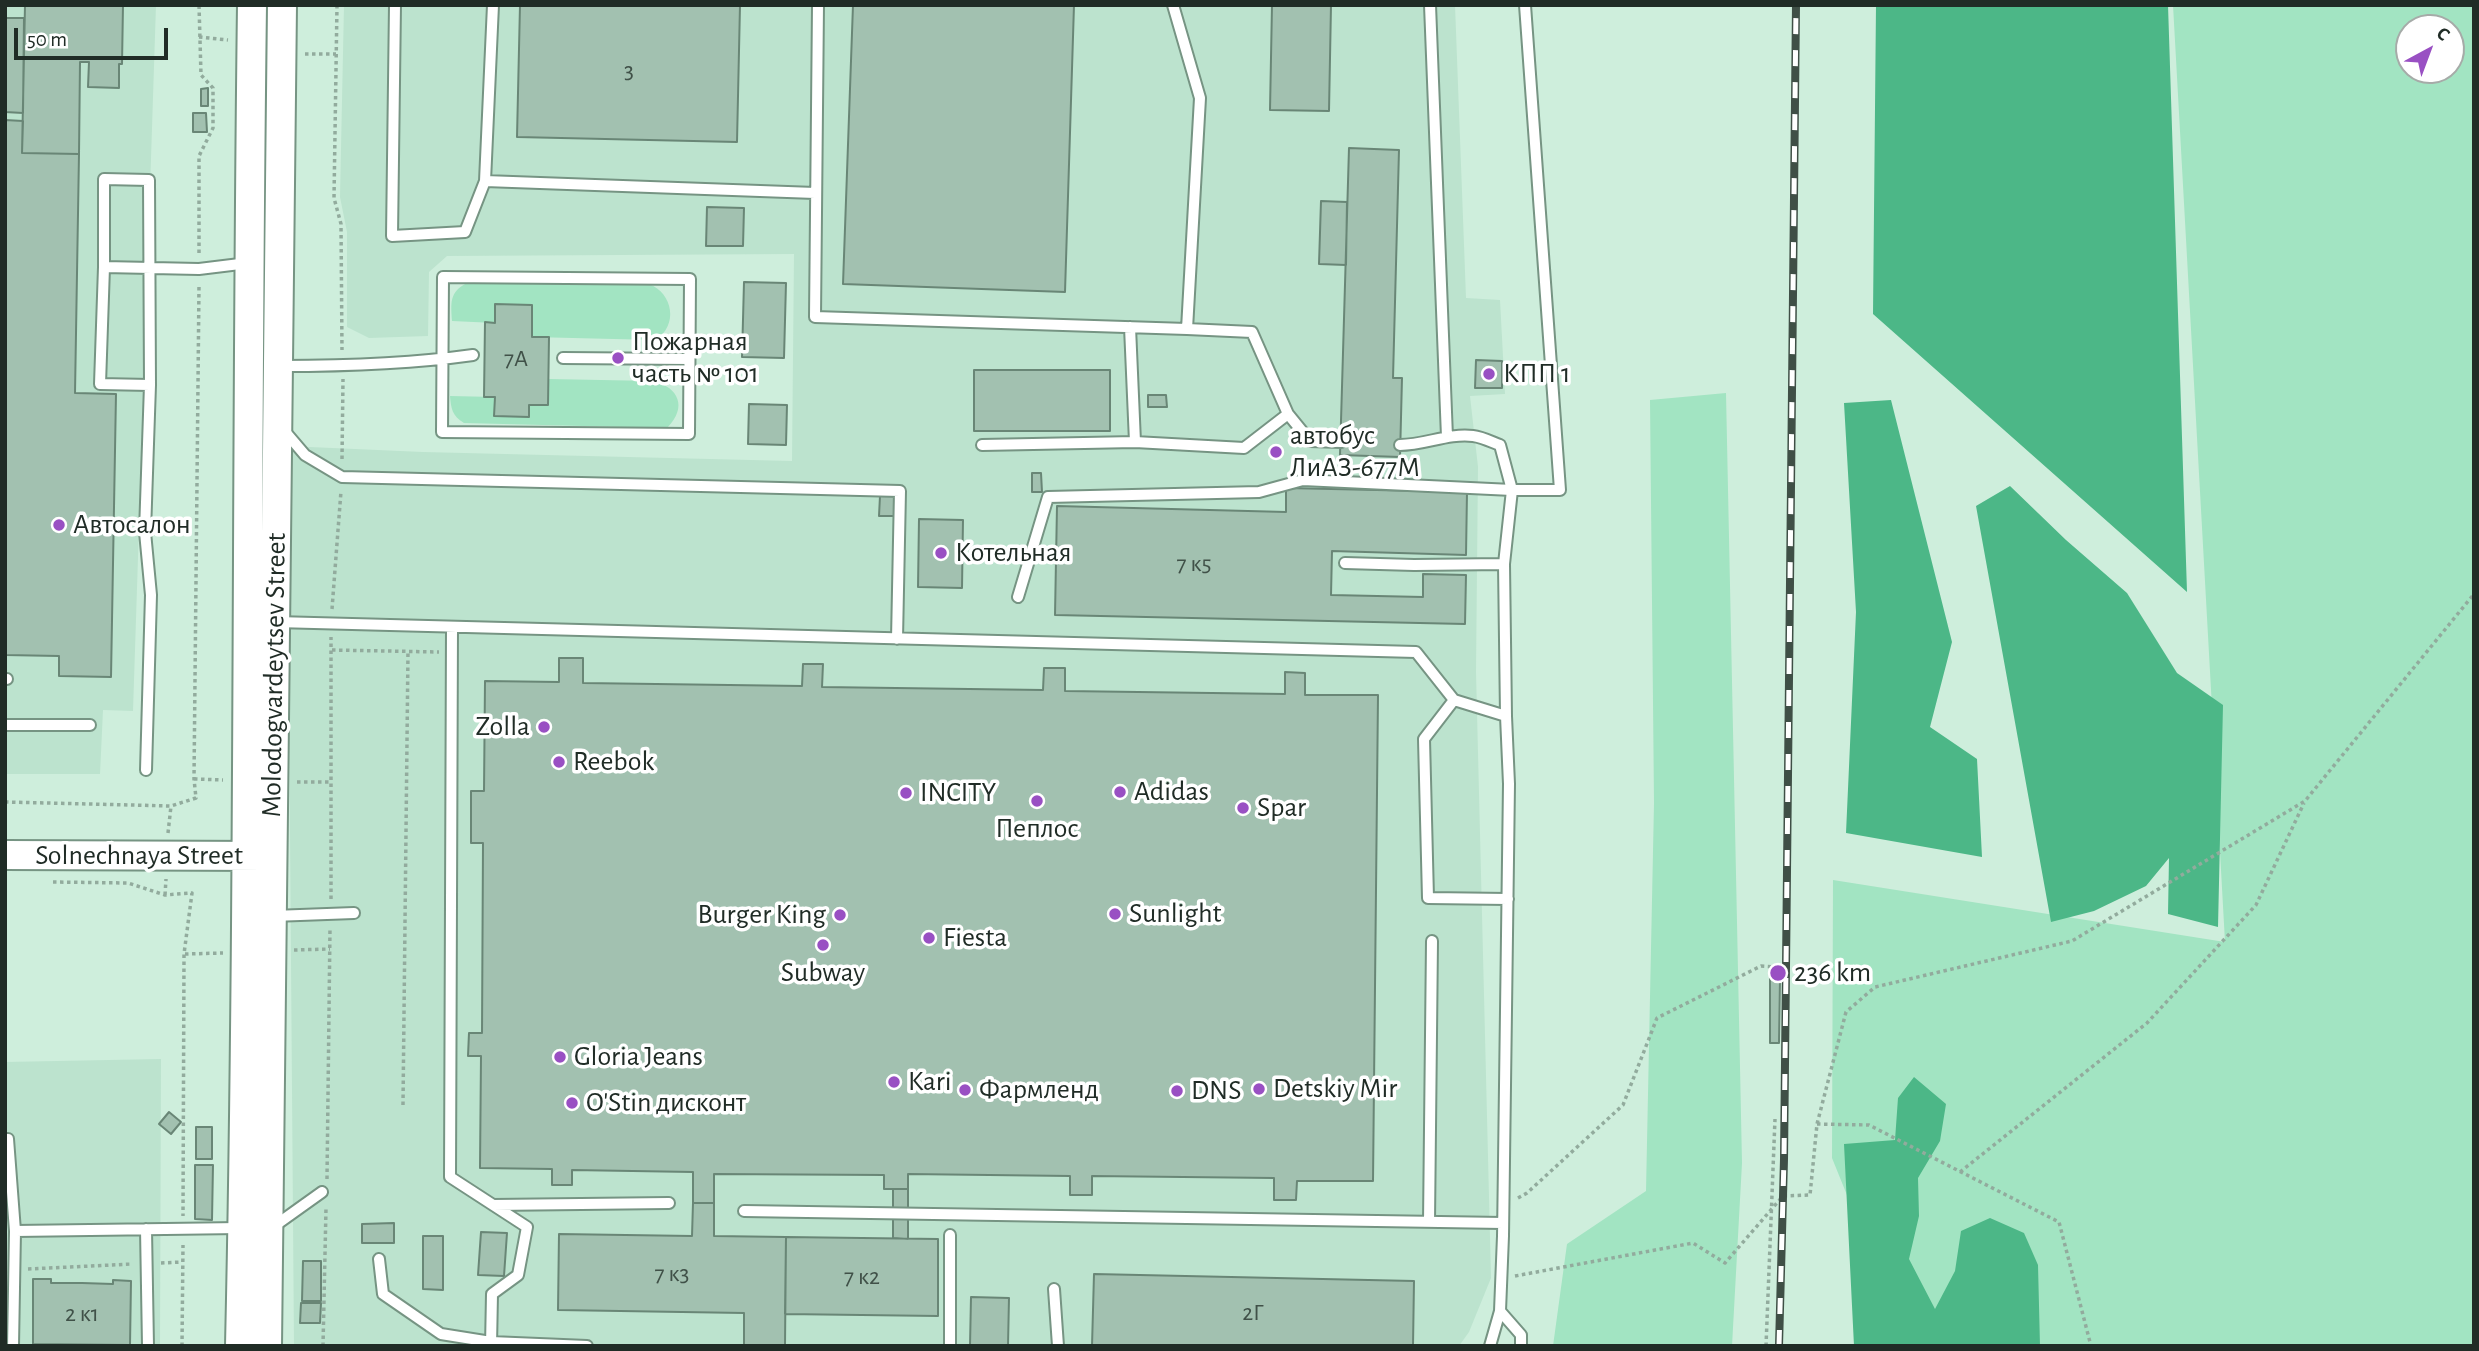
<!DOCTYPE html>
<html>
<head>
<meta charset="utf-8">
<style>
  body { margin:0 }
  #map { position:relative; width:2479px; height:1351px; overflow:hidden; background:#ceeedc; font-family:"Alegreya Sans",sans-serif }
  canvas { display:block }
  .frame { position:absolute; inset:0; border:7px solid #202c26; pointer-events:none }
  .north { position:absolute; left:2395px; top:14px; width:70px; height:70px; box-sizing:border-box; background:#fff; border:2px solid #a6aba8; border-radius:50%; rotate:41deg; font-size:19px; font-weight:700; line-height:28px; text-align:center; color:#202c26 }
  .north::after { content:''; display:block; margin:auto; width:24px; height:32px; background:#9950c3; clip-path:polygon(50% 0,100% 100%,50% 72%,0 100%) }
  .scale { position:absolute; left:14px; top:28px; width:154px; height:32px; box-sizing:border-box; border:4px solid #202c26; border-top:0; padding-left:9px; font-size:21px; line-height:24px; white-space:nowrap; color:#202c26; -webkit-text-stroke:5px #fff; paint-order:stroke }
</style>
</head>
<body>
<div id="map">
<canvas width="2479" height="1351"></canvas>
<div class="frame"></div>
<div class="north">С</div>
<div class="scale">50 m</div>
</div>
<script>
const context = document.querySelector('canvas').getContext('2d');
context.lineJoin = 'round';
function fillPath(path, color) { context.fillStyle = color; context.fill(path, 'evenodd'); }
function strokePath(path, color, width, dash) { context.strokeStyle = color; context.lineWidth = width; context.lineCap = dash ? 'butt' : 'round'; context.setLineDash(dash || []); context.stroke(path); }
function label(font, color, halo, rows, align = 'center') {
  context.font = font + ' "Alegreya Sans",sans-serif'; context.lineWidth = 7; context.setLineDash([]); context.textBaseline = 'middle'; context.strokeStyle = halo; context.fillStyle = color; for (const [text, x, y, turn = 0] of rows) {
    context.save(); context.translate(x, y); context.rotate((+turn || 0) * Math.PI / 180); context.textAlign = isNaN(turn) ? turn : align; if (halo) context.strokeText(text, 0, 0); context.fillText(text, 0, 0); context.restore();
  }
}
fillPath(new Path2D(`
  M5 5H156L133 711 103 710 100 774H5Z
  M344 5H1455L1466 298 1500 300 1505 394 1470 396 1478 467 1476 672 1491 1278 1469 1332 1459 1346H294L287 446 423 452 792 461 794 254 447 256 429 272 428 336 369 338 347 327V232L340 197Z
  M161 1059 160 1346H5V1062Z`), '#bce3ce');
fillPath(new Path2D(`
  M2173 5H2474V1346H1908L1832 1158 1833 880 2225 942ZM2409 28H2451V70H2409Z
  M467 283 649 284C673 293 679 326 655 340L532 337 531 305 496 304 495 323 452 321C451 303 449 292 467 283Z
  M548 379 654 381C679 388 687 407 668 427L661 428 464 423C452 416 451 408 450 396L495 397V416L529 417V405Z
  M1726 393 1742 1163 1732 1346H1553L1567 1244 1646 1191 1654 803 1650 400Z`), '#a2e4c2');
fillPath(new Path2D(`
  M1876 5H2168L2187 592 1873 314Z
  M1891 400 1952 642 1930 727 1977 759 1982 857 1846 833 1856 612 1844 403Z
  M2010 486 2066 540 2127 593 2177 673 2223 705 2218 927 2168 914 2169 858 2146 886 2094 911 2051 922 1976 506Z
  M1914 1077 1946 1104 1940 1141 1918 1178 1919 1216 1909 1259 1935 1309 1955 1271 1961 1231 1990 1218 2024 1233 2038 1265 2040 1346H1854L1844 1144 1895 1140 1898 1098Z`), '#4cb787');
const building = new Path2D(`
  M25 5H123L122 64H119V88L88 87 89 62H80L79 154 22 153Z
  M520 5H740L737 142 517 137Z
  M853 5H1074L1065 292 843 284Z
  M1272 5H1331L1329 111 1270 110Z
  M5 18H24L23 113 5 112Z
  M208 88V106H201V89Z
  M193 113H206L207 132H193Z
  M5 120 23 121 22 153 79 154 75 393 116 394 111 677 59 676V656L5 655Z
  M1349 148 1399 150 1393 378H1402L1400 457 1340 455Z
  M1321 201 1347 202 1346 265 1319 264Z
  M707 207 744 208 743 246H706Z
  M744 282 786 283 784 358 742 357Z
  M495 304 532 305V337H549L548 405H529V417L494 416 495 397H484L485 322 495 323Z
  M1476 360 1502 361V388H1475Z
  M974 370H1110V431H974Z
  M1148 395H1166L1167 407H1148Z
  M749 404 787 405 786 445 748 444Z
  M1032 473H1041L1042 492H1032Z
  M1286 488 1467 492 1466 555 1332 551 1331 595 1423 597V574L1466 575 1465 624 1055 615 1057 506 1286 512Z
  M880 496H899V516H879Z
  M919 519 963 520 962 588 918 587Z
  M559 658H583V683L802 686 803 664H823L822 687 1043 690 1044 668H1065V691L1285 694V672L1305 673V695H1378L1373 1181H1297L1296 1200H1274V1178L1092 1176V1195H1070V1176L908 1174V1189H884V1175L714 1174V1203H693V1172L572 1170V1185H552V1169L480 1168 481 1056H468L469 1033H482L483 843H471V791H484L485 681 559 682Z
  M1770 978 1780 979 1779 1043H1770Z
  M169 1112 181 1122 171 1134 159 1124Z
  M196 1127H212V1159H196Z
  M195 1165H213L212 1220 195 1219Z
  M893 1189H908V1239L893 1238Z
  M693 1203H714V1236L786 1237 785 1346H744V1313L558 1310 559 1234 692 1236Z
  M394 1223V1243H362V1224Z
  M481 1232 507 1233 504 1276 478 1275Z
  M423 1236H443V1290L423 1289Z
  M786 1237 938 1239V1316L785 1314Z
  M303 1261H321V1301H302Z
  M1094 1274 1414 1281 1413 1346H1092Z
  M33 1279H51V1283H82L113 1284V1280L131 1281 130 1345 33 1344Z
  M971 1297 1009 1298 1008 1346H970Z
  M301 1303H321L320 1323H300Z`);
fillPath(building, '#a2c1b0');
strokePath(building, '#698676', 2);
const lane = new Path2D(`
  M395 5 392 236 465 232 485 181
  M493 5 485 181 815 193
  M818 5 815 317 1187 329 1200 98 1173 5
  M1430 5 1447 437
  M104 267 100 384 150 385
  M443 277 690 279 689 434 442 432Z
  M1130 327 1135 442
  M1187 329 1252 332 1288 414 1310 441 1341 442
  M563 358 689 359
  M280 366C345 366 409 364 473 355
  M282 428 305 455 342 477 900 491 897 639
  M982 445 1135 442 1244 448 1288 414
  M1400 445C1425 445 1448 433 1473 436 1482 437 1492 442 1500 445L1512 490 1504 564 1506 716
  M1345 563 1414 565 1504 564
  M1018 597 1048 497 1259 492 1303 480 1512 490H1560L1525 5
  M276 622 1416 652 1454 700 1506 716 1509 784 1503 1236 1500 1311 1490 1346
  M452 627 450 1177 527 1227 518 1275 492 1294 491 1346
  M5 679H7
  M1454 700 1424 739 1428 898 1508 899
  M5 725H90
  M146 770 151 595 145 532 150 385 149 180 104 179V267L199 269 248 263
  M273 916 354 913
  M5 1139H8L15 1231 240 1228
  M493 1205 669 1203
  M744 1211 1503 1223
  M1429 1222 1432 941
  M273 1227 322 1192
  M146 1229 148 1346
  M950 1235V1346
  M379 1259 383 1294 441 1334 491 1342 587 1346
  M1054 1289 1058 1346
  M1500 1311 1521 1335V1346
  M13 1346 15 1231`);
const secondary = new Path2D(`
  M5 855 265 856
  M240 1346C250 899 246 452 252 5
  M267 1346 282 5`);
strokePath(lane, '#769483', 14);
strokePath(secondary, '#769483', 32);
strokePath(new Path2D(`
  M337 5 334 198 341 224 342 350
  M199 37 228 40
  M305 54H336
  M199 253V156L213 128V88L201 75 199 5
  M342 459 343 379
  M332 609 341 491
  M332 650 439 652
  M194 779 223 780
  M297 782H330
  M5 802 171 806 196 798 194 779 199 285
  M168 833 171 806
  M53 882 128 883 165 895 192 893 184 954 183 1216
  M165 895 166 879
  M331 899V637
  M294 950 330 949
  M185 954 223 953
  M403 1105 408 651
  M1817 1124 1869 1125 2059 1222 2091 1346
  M1960 1172 2147 1023 2256 905 2304 803
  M327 1179 330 928
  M1518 1198 1527 1193 1623 1105 1657 1018 1761 966 1776 967
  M161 1263 182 1262
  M28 1269 132 1264
  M1515 1276 1693 1243 1725 1263 1783 1196 1810 1195 1817 1124 1846 1012 1875 987 2072 941 2305 801 2474 594
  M182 1346 183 1245
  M323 1346 326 1208
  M1766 1346 1775 1119`), '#92ab9d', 3.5, [3.5, 3.5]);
strokePath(lane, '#fff', 10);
strokePath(secondary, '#fff', 28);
const rail = new Path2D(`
  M1779 1346 1784 1159 1796 5`);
strokePath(rail, '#3f4f46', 8);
strokePath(rail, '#fff', 5, [16]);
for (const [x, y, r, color] of [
  [618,358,7,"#9950c3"],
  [1489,374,7,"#9950c3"],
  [1276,452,7,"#9950c3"],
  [59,525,7,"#9950c3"],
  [941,553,7,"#9950c3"],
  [544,727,7,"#9950c3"],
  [559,762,7,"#9950c3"],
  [1120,792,7,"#9950c3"],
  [906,793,7,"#9950c3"],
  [1037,801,7,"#9950c3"],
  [1243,808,7,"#9950c3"],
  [1115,914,7,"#9950c3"],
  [840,915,7,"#9950c3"],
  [929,938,7,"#9950c3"],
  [823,945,7,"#9950c3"],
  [1778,973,9,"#9950c3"],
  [560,1057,7,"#9950c3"],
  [894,1082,7,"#9950c3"],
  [1259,1089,7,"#9950c3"],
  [965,1090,7,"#9950c3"],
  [1177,1091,7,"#9950c3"],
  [572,1103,7,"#9950c3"]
]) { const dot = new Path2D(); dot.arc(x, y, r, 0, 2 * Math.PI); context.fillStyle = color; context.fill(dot); strokePath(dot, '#fff', 2.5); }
label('24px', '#405148', null, [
  ["3",629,71],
  ["7А",516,359],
  ["7 к5",1194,564],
  ["7 к3",672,1274],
  ["7 к2",862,1277],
  ["2Г",1253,1313],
  ["2 к1",82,1314]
]);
label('28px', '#202c26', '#fff', [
  ["Пожарная",632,342],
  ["часть № 101",632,374],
  ["КПП 1",1503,374],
  ["автобус",1290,436],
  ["ЛиАЗ-677М",1290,468],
  ["Автосалон",73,525],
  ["Котельная",955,553],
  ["Zolla",530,727,"right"],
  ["Reebok",573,762],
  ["Adidas",1134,792],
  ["INCITY",920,793],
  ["Spar",1257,808],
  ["Пеплос",1037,829,"center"],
  ["Sunlight",1129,914],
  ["Burger King",826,915,"right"],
  ["Fiesta",943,938],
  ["Subway",823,973,"center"],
  ["236 km",1794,973],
  ["Gloria Jeans",574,1057],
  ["Kari",908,1082],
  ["Detskiy Mir",1273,1089],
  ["Фармленд",979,1090],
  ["DNS",1191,1091],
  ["O'Stin дисконт",586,1103]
], 'left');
label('28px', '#202c26', '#fff', [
  ["Molodogvardeytsev Street",274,675,-89],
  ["Solnechnaya Street",139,856]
]);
</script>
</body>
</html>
